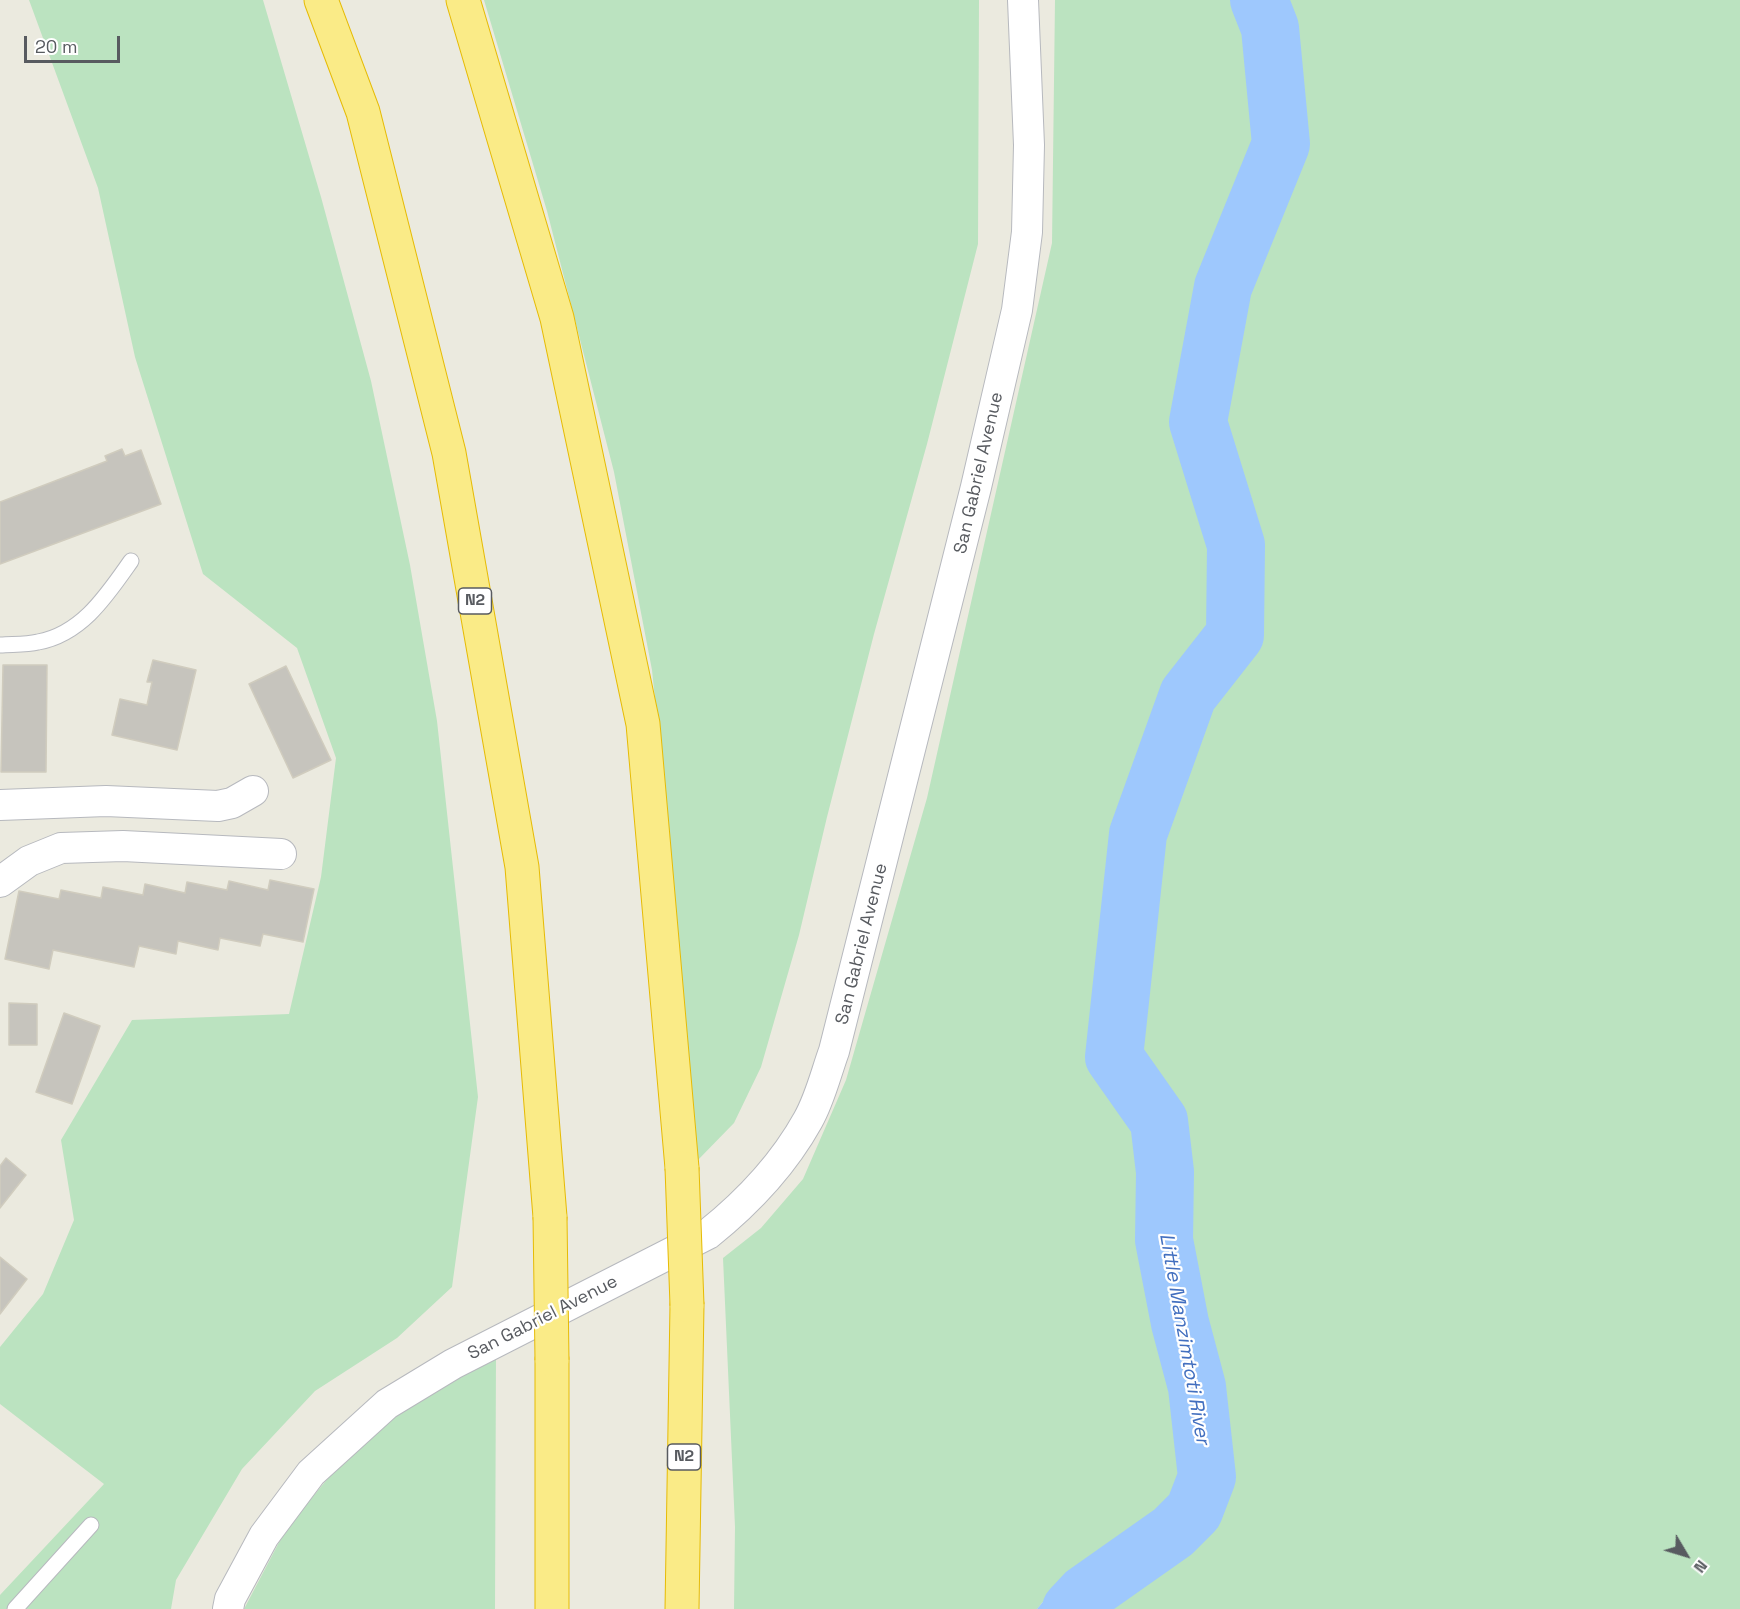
<!DOCTYPE html>
<html>
<head>
<meta charset="utf-8">
<style>
  body { margin:0 }
  #map { position:relative; width:1740px; height:1609px; overflow:hidden; background:#ebeadf; font-family:"Space Grotesk",sans-serif }
  canvas { display:block }
  .north { position:absolute; left:1656px; top:1525px; width:60px; height:60px; -webkit-text-stroke:4px #fff; paint-order:stroke; rotate:128deg; font-size:16px; font-weight:700; line-height:24px; text-align:center; color:#585b60 }
  .north::after { content:''; display:block; margin:auto; width:21px; height:27px; background:#585b60; clip-path:polygon(50% 0,100% 100%,50% 72%,0 100%) }
  .scale { position:absolute; left:24px; top:36px; width:96px; height:27px; box-sizing:border-box; border:3px solid #585b60; border-top:0; padding-left:8px; font-size:18px; line-height:21px; white-space:nowrap; color:#585b60; -webkit-text-stroke:4px #fff; paint-order:stroke }
</style>
</head>
<body>
<div id="map">
<canvas width="1740" height="1609"></canvas>
<div class="north">N</div>
<div class="scale">20 m</div>
</div>
<script>
const context = document.querySelector('canvas').getContext('2d');
context.lineJoin = 'round';
function fillPath(path, color) { context.fillStyle = color; context.fill(path, 'evenodd'); }
function strokePath(path, color, width, dash) { context.strokeStyle = color; context.lineWidth = width; context.lineCap = dash ? 'butt' : 'round'; context.setLineDash(dash || []); context.stroke(path); }
function label(font, color, halo, rows, align = 'center') {
  context.font = font + ' "Space Grotesk",sans-serif'; context.lineWidth = 4.5; context.setLineDash([]); context.textBaseline = 'middle'; context.strokeStyle = halo; context.fillStyle = color; for (const [text, x, y, turn = 0] of rows) {
    context.save(); context.translate(x, y); context.rotate((+turn || 0) * Math.PI / 180); context.textAlign = isNaN(turn) ? turn : align; if (halo) context.strokeText(text, 0, 0); context.fillText(text, 0, 0); context.restore();
  }
}
fillPath(new Path2D(`
  M29 0H263L321 197 371 381 410 565 437 721 478 1097 452 1287 397 1338 315 1391 242 1469 176 1580 171 1609H0V1595L104 1484 0 1404V1347L43 1294 74 1220 61 1140 132 1020 289 1014 321 877 336 758 297 648 203 574 135 357 98 188Z
  M484 0H979L978 244 927 444 874 634 827 817 799 935 761 1067 734 1123 696 1162 673 874 652 670 614 472 547 211Z
  M1055 0H1740V1609H1098L1105 1601 1225 1428 1152 1528 1114 1540 1057 1585 1037 1609H734L735 1527 723 1258 761 1228 803 1179 846 1080 927 798 1052 243Z
  M496 1354 495 1609H244L286 1529 348 1454 402 1412Z`), '#bbe3c0');
fillPath(new Path2D(`
  M1226 1427 1215 1503 1169 1559 1105 1601 1098 1609H1037L1057 1585 1114 1540 1153 1528Z`), '#9ec8fd');
strokePath(new Path2D(`
  M1071 1609 1085 1594 1173 1532 1194 1511 1207 1477 1197 1387 1180 1323 1164 1240 1165 1172 1159 1121 1114 1057 1138 834 1188 695 1235 635 1236 545 1198 422 1223 287 1281 144 1270 28 1259 0`), '#9ec8fd', 58);
const building = new Path2D(`
  M122 449 125 456 141 450 161 504 0 564V502L107 461 105 456Z
  M153 660 196 670 177 750 112 735 120 699 147 705 152 682H147Z
  M3 665H47L46 772H1Z
  M286 666 331 760 293 778 249 684Z
  M270 880 314 889 303 942 263 934 260 946 220 938 218 950 178 941 176 954 139 946 134 967 53 950 49 969 5 959 19 891 59 899 61 890 101 898 103 887 143 895 145 884 185 893 187 882 227 890 229 881 268 890Z
  M9 1003 37 1004V1045H9Z
  M64 1013 100 1026 72 1104 36 1092Z
  M6 1158 26 1175 0 1208V1166Z
  M0 1257 27 1279 0 1314Z`);
fillPath(building, '#c6c4bd');
strokePath(building, '#d0ccbe', 1.5);
const lane = new Path2D(`
  M0 645C12 644 26 645 38 642 82 634 107 595 131 561
  M15 1609 91 1525`);
const street = new Path2D(`
  M0 805 106 801 218 806 232 803 253 791
  M0 882 29 861 61 848 123 846 281 854
  M228 1609 230 1599 264 1536 311 1473 387 1404 453 1364 708 1234C748 1202 783 1165 808 1120 820 1099 826 1073 834 1051L976 487 1017 310 1027 232 1029 145 1023 0`);
const highway = new Path2D(`
  M321 0 363 112 449 453 522 867 550 1217
  M463 0 557 318 643 724 682 1168
  M552 1360V1609
  M682 1609 687 1305`);
strokePath(lane, '#b7b9be', 17);
strokePath(street, '#b7b9be', 32);
strokePath(highway, '#e6bb05', 35);
strokePath(lane, '#fff', 15);
strokePath(street, '#fff', 30);
strokePath(highway, '#faeb87', 33);
const highwayBridge = new Path2D(`
  M682 1168 687 1305
  M550 1217 552 1360`);
strokePath(highwayBridge, '#e6bb05', 35, []);
strokePath(highwayBridge, '#faeb87', 33);
for (const [x, y, w] of [
  [475,601,33],
  [684,1457,33]
]) { const box = new Path2D(); box.roundRect(x - w / 2, y - 13, w, 26, 4.5); context.fillStyle = '#fff'; context.fill(box); strokePath(box, '#585b60', 1.5); }
label('bold 16px', '#585b60', null, [
  ["N2",475,601],
  ["N2",684,1457]
]);
label('18px', '#585b60', '#fff', [
  ["San Gabriel Avenue",979,473,-77],
  ["San Gabriel Avenue",862,944,-76],
  ["San Gabriel Avenue",543,1318,-27]
]);
label('italic 20px', '#426fbf', '#fff', [
  ["Little Manzimtoti River",1184,1339,80]
]);
</script>
</body>
</html>
